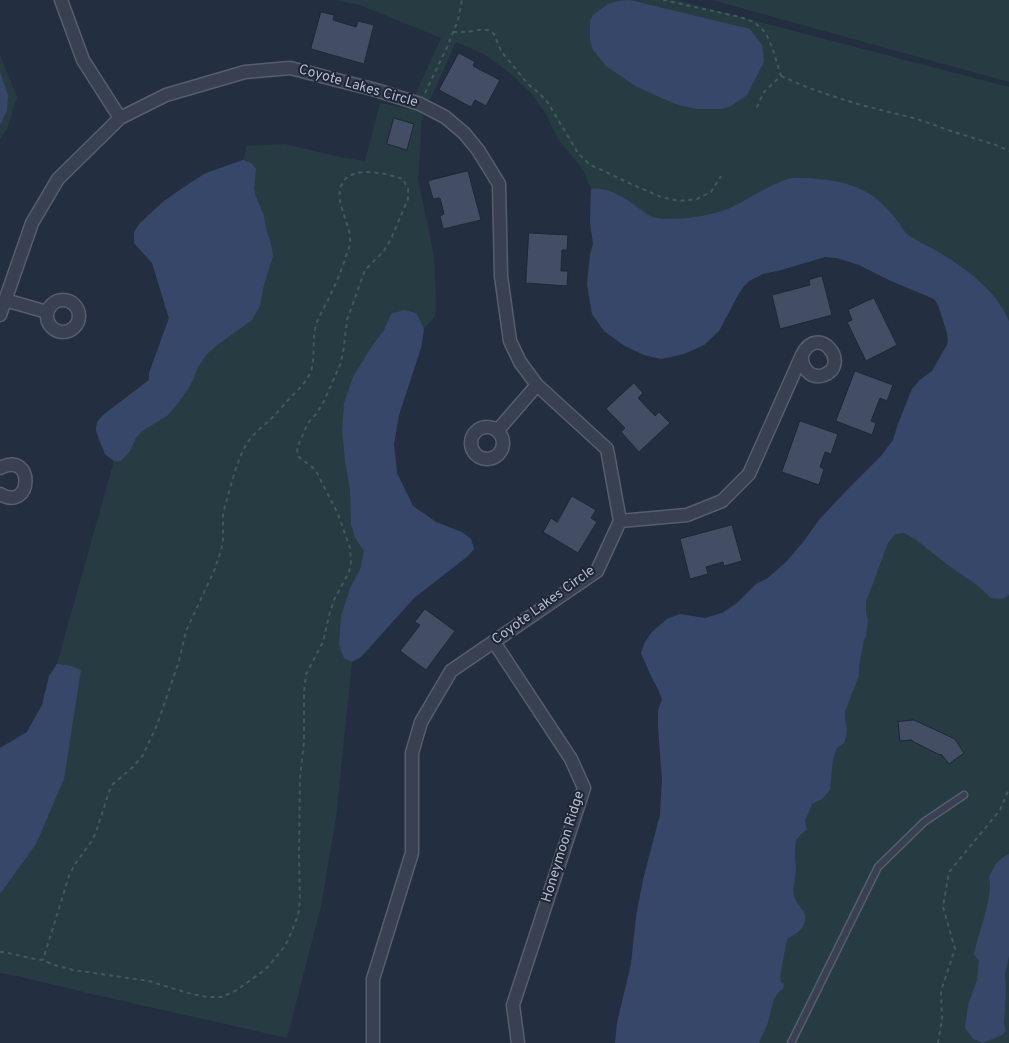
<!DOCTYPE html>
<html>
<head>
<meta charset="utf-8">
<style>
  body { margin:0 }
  canvas { display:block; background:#242e41 }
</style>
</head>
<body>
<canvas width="1009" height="1043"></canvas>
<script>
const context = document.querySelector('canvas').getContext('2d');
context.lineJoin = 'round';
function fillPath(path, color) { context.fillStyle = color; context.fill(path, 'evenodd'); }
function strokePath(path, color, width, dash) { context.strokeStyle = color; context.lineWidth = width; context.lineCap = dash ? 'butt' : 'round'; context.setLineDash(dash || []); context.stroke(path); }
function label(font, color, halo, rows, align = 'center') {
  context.font = font + ' Overpass,sans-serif'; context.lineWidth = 4; context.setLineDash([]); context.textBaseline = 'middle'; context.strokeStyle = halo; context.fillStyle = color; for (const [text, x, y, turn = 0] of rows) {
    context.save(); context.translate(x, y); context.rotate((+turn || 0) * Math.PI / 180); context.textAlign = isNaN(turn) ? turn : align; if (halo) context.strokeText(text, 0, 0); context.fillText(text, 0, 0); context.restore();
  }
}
fillPath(new Path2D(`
  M334 0H675L1009 87V1043H615L617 1023 631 964 636 917 643 880 660 815 662 780 658 726V711L662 699 658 689 652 678 641 653 645 642 652 632 667 619 680 614 705 618 722 613 737 603 756 584 768 578 786 562 804 541 819 520 849 488 881 456 893 440 898 424 912 389 920 380 932 371 947 345C950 333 941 309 934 299L891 281 859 265 837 258 825 257 781 270 763 274 749 281 744 286 738 295 719 331 704 345 684 354 661 359 644 354 625 346 604 331 592 314 587 284 590 255 593 244 590 222 591 189 584 171 558 139 546 114 531 93 509 72 484 54 456 42 422 117 418 179 434 256 436 304 435 316 424 329 421 348 399 415 394 444 397 473 413 506 436 522 462 532 471 539 474 549 468 556 414 598 361 657 352 662 336 817 321 906 287 1038 88 993 13 975 0 973V748L27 732 42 705 49 676 57 664 114 461 105 454 96 430 97 422 103 415 149 380V373L169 319 152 263 134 243V232L140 223 164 201 190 183 206 173 243 160 247 146 285 144 344 158 365 161 380 103 409 109 441 38 360 5Z
  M712 0H1009V82Z
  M0 55 17 97 7 129 0 139Z`), '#263c42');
fillPath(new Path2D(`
  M630 0 750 29 762 45 764 62 747 95 731 106 722 109H697L683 106 673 103 637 87 606 66 593 50 590 40V21L593 15 608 4 618 1Z
  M0 72 8 95 7 110 0 126Z
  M243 160 251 163 256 169 254 188 255 194 264 216 266 228 272 248 273 256 264 285 260 306 252 320 216 346 207 354 198 367 193 380 188 389 176 406 167 416 142 431 136 438 130 451 121 461H114L105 454 100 442 96 430 97 422 103 415 149 380V373L169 318 152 263 134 243V232L140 223 164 201 190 183 206 173Z
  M791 178C816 178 840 179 862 190 878 197 888 209 899 223 902 227 904 232 908 235 920 243 933 248 945 256 969 271 998 293 1009 321V595L1002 599 991 598 977 585 948 565 915 539 904 533 895 534 888 543 866 602V613L868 620 866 636 864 640 859 666V675L845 712V718L847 730 846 737 844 743 837 748 833 759 830 790 822 799 812 804 808 814 805 821 807 830C790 839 796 854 796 869 796 878 792 887 794 896 797 907 809 911 804 924 802 932 794 934 787 939L780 976 781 982 784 984 783 989C771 995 772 1013 767 1025 765 1031 761 1037 759 1043H615L617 1023 631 964 636 917 643 880 660 815 661 795 662 780 658 726V711L662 699 658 689 652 678 641 653 645 642 652 632 667 619 680 614 705 618 722 613 737 603 756 584 768 578 786 562 804 541 819 520 849 488 881 456 893 440 898 424 912 389 920 380 932 371 947 345 948 341 947 333 938 305 934 299 891 281 859 265 837 258 825 257 781 270 763 274 749 281 744 286 738 295 719 331 704 345 684 354 661 359 644 355 625 346 604 331 592 314 587 284 590 255 593 244 590 222 591 189C608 187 624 197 637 207 643 211 649 217 657 218 679 221 716 216 736 205 754 196 771 184 791 178Z
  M404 310 416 313 424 329 421 348 399 415 394 444 397 473 413 506 436 522 462 532 471 539 474 549 468 556 414 598 361 657 352 662 344 658 339 645 341 616 351 586 360 570 364 551 355 538 351 524 350 489 345 461 342 430 344 403 353 377 370 349 384 330 391 314Z
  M57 664 71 666 81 670 64 779 36 844 0 894V748L27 732 42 705 49 676Z
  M1009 854V956L1005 974 1006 990 1004 1025 1006 1031 1002 1035 983 1043 973 1039 965 1028 968 1005 977 980 979 961 974 954C978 934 994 895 989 878 994 866 997 860 1009 854Z`), '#374769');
const building = new Path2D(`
  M321 12 334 15 333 20 356 27 358 21 374 25 364 64 311 49Z
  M459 53 475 62 473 66 500 80 486 106 475 100 471 107 439 90Z
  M394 118 414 124 407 150 387 144Z
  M468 171 481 220 443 229 440 216 444 214 440 198 433 199 428 181Z
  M529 233 568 235 567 250H562L561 271H568L567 286 526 283Z
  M822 276 832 315 780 329 772 295 810 285 809 280Z
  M874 298 897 345 866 361 847 322 852 320 848 310Z
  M855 371 893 385 887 401 880 398 871 421 876 423 872 435 836 421Z
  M634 383 643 393 638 398 655 416 659 412 670 423 639 452 621 432 625 428 606 409Z
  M800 421 838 434 831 454 825 452 820 467 824 469 819 485 782 472Z
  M572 496 596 510 591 518 597 522 578 553 543 532 551 518 557 522Z
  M732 525 742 561 724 566 723 562 706 567 708 574 690 579 680 539Z
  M425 609 455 631 426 670 400 651 420 625 415 622Z
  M914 720 955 739 964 753 949 764 941 754 940 755 912 741V740L900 741 898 722Z`);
fillPath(building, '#434d63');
strokePath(building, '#1f2738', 1);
const lane = new Path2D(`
  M791 1043 878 867 924 822 964 795`);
const street = new Path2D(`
  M61 0 83 60 120 118
  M47 316a16 16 0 1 1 32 0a16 16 0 1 1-32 0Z
  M5 300 47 312
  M0 315 32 223 58 179 120 118 166 95 245 72 290 68 376 90 420 104 445 117 464 133 478 150 499 184 501 276 510 341 520 362 537 385 607 449 620 521 597 571 451 671 421 722 412 753V853L373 979V1043
  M471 443a16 16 0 1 1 32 0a16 16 0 1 1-32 0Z
  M498 430 537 385
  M0 468C35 450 33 513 0 494
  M620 521 687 515 722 501 749 474 802 355C818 322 852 364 824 375 810 380 801 367 802 355
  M494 642 571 759 584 788 513 1005 518 1043`);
strokePath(lane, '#565e6e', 9);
strokePath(street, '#565e6e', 15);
strokePath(new Path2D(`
  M663 0 740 17 754 22 765 32 772 47 781 76 764 92 755 111
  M453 32H467L479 30H488L494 34 501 51 528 84 540 94 548 103 578 153 589 164 629 183 661 197 679 201 697 199 711 192 721 176
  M781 76 804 86 829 95 861 105 917 119 954 132 996 145 1009 151
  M425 93 448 45 458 20 462 0
  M0 952H4L35 959 43 960 54 965 73 970 149 981 188 993 207 997H222L237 990 266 969 285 946 292 931 298 915 300 900 299 856 300 778 304 741V693L306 674 323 642 330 612 334 600 349 572 351 562 350 548 338 514 316 471C311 465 304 462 298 456L297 448 308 423 317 413 324 401 340 365 343 353 347 320 365 270 383 252 391 239 408 199V189L403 179C388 174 354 165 343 182 332 201 351 222 350 241 350 246 348 251 346 256 342 270 335 285 329 298 325 306 320 314 317 322 311 338 316 355 311 371 307 381 300 388 293 395 285 403 278 412 270 420 262 427 254 433 248 442 237 458 231 486 225 506L223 515V540L221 551 214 571 186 631 179 661 157 725 143 755 133 767 113 784 109 792 96 832 91 842 75 864 69 876 43 960
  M938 1043 942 1020 941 991 955 949 943 907 949 872 1000 810 1009 789`), '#44595f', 2, [4, 4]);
strokePath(lane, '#384051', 6);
strokePath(street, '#384051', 12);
label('14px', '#b5bbcb', '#1d2536', [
  ["Coyote Lakes Circle",358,87,16],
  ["Coyote Lakes Circle",544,606,-36],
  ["Honeymoon Ridge",564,847,-73]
]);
</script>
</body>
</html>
